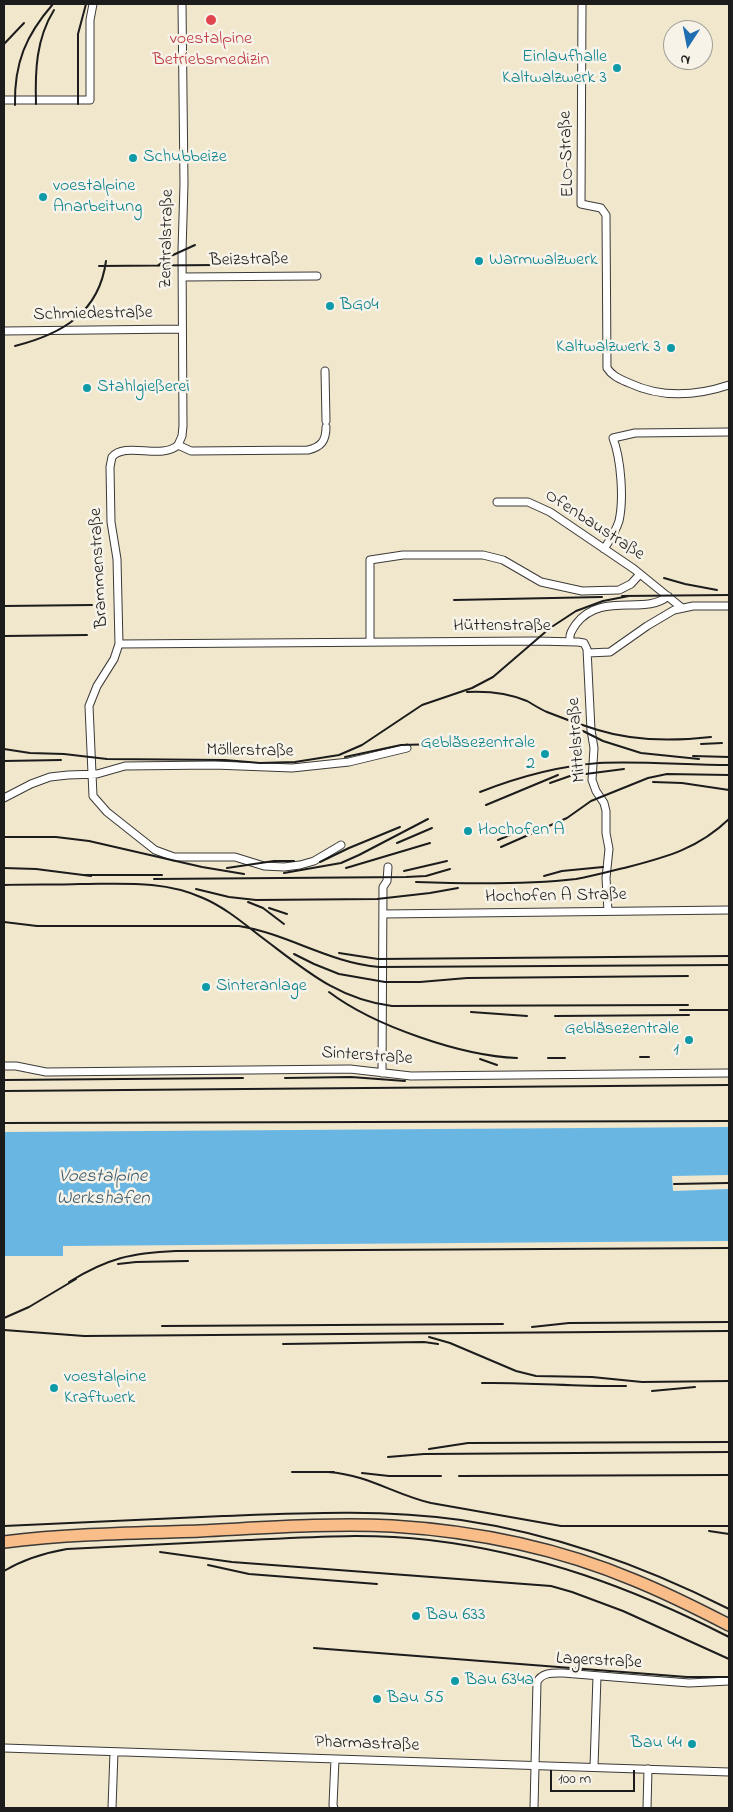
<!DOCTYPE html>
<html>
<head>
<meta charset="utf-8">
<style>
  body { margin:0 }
  #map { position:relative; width:733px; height:1812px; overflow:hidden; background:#f0e7cd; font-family:"Indie Flower",sans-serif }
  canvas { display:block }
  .frame { position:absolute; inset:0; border:5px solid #1c1c1c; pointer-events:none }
  .north { position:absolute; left:663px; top:20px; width:50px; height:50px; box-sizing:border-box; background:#f7f3e8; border:1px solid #9f9d96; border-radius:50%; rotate:191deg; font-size:14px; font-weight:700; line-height:20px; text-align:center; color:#1c1c1c }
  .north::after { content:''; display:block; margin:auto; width:18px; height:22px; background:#1f6fb2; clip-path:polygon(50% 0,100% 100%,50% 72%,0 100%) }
  .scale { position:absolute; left:550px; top:1770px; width:85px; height:22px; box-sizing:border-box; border:2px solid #1c1c1c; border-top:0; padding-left:6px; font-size:15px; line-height:18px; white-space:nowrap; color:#1c1c1c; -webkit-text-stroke:4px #f7f3e8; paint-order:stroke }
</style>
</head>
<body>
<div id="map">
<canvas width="733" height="1812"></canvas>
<div class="frame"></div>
<div class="north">N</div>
<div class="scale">100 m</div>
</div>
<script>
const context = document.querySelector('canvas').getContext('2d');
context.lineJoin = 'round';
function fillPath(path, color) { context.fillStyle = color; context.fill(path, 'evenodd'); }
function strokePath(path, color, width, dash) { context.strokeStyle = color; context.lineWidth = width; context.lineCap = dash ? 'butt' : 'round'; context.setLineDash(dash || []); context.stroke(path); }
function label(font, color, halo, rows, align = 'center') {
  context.font = font + ' "Indie Flower",sans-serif'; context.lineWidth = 5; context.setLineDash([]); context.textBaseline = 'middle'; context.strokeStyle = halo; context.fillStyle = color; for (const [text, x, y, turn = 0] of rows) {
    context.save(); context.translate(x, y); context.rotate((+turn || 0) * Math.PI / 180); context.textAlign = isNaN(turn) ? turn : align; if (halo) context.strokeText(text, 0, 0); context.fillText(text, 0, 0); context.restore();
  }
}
fillPath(new Path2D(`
  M729 1127 728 1175 672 1176 673 1191 728 1189 729 1241 63 1246V1256H4V1132Z`), '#6ab6e3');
const minor = new Path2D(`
  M582 4 581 204 601 208 606 215 607 368C612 376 620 379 629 383 661 398 696 396 729 385
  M4 100H90V20L93 4
  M182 277 317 276
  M4 331 182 329
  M325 371 326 421
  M178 445C162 460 125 441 112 457L110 467 111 522 117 559 119 644 114 659 97 686 89 706 93 796 107 812 155 850 174 857H235L264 866 284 867 300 865 314 861 341 845
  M178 445 182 436 183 426 182 251 184 184 182 4
  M178 445 191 451 308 450C321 447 326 441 326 427
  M497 502H528L550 512 634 569 682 608
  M604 549C610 540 616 531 619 521 624 499 621 459 613 438L635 433 729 432
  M570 641C569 634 572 630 576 624 601 591 645 616 668 596
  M370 642V560L403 555H483L503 560 541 582 582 591 619 590 631 584 640 574
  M119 644 535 641 578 642 584 643 587 649 591 730 594 748 592 780 596 791 604 803 606 811V833L609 849 606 878 608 911
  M588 653 610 652 647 626 674 610 693 606H729
  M4 798 31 784 50 777 68 775 97 774 125 766 214 765 292 768 349 762 407 748
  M383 914 729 910
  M4 1066H16L46 1072 350 1069 411 1076 729 1073
  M382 1073 383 887 387 881 388 867
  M4 1748 729 1772
  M594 1767 597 1676
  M112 1808 114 1752
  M334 1808 333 1805 335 1759
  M534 1808 537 1682C542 1672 553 1673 563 1673L689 1683 729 1681
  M647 1808 648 1769`);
const primary = new Path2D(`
  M4 1542C68 1534 134 1533 200 1531 263 1528 328 1523 392 1526 474 1531 558 1548 634 1580 666 1593 698 1609 729 1625`);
strokePath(minor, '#3c3a37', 9);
strokePath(primary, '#3c3a37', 14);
strokePath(minor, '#fff', 7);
strokePath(primary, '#f8bd88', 11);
strokePath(new Path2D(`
  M4 44 24 23
  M36 104C35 71 36 39 54 10
  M78 104V34L86 4
  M15 105C14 63 26 35 53 4
  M99 266 217 265
  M157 266 173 255 195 245
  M15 346C62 334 99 313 106 261
  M664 578 685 584 717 590
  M622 596 729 595
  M454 600 602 597
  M4 606 92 605
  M4 636 87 635
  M467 692C487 691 508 693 527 701 534 705 540 709 547 712 564 719 581 725 598 730 633 741 675 741 711 737
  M583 731 603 741 641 753 699 759
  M701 744 722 743
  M4 749 30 753 64 754 107 759 225 760 260 763 295 762 339 755 362 745 422 705 472 688 493 677 550 628 576 611 603 601 629 596
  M693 756 729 757
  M345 757 401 745 477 743
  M4 761 61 760
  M653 782 682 783 729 790
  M550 783 570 776 624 769
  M480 792C518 777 559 766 599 763 641 761 687 765 729 765
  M486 805 558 775
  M4 837H56L89 841 202 867 244 874
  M498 840 522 830
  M397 843 432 828
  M501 847 567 818 591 801 648 778 667 774 729 775
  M320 862 349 848 400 827
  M4 868 36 869 91 876
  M227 868 274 861H294
  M346 868 430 843
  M404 871 447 861
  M284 873 341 863 359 855 428 819
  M85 875H162
  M544 876 562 871 603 867
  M154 879 406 877 426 876 450 869
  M416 882C469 884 523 885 576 879 593 876 611 871 628 867 667 857 699 848 729 819
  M4 885C29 884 54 885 80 884 121 884 164 880 203 898 224 907 242 922 260 936 303 968 336 999 392 1006L688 1005
  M196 889 229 897 256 900 377 899 430 893 458 888
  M248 902 263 908 284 924
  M269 908 287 914
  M4 922 37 926H239C288 934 330 963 379 967L729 965
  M339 953 378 959 729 956
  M294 954 314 964 339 974 385 982H420L467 978 688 976
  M329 992C374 1026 462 1056 517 1058
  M680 1010H729
  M471 1012 527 1016
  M555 1016 689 1015
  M640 1057H649
  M548 1058H565
  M480 1059 497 1065
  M285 1078 351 1077 405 1081
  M4 1080 243 1078
  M4 1091 729 1085
  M4 1123 729 1121
  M674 1184 728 1183
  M118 1264 136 1262 188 1261
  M69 1282C108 1258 131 1253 176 1251L729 1248
  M4 1318 29 1307 76 1279
  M162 1326 503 1324
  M532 1327 569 1323 729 1322
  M4 1330 84 1336 729 1331
  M429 1337 450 1343 516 1371 536 1376 592 1377 642 1382 729 1381
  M283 1344 424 1342 438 1344
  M482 1383C530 1382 578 1387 626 1386
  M652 1391 695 1387
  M429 1449 468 1443 729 1442
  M388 1457 424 1454 729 1452
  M292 1472H334
  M328 1472C369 1475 393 1494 431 1503L561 1526H729
  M362 1473 389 1476H441
  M459 1476 729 1475
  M4 1526C77 1523 150 1519 223 1516 303 1513 382 1509 461 1520 556 1534 644 1566 729 1609
  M709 1531 729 1534
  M160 1552 232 1562 551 1586 572 1592 623 1611 729 1659
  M208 1565 249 1574 377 1584
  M4 1571C24 1559 44 1553 67 1549 128 1546 188 1543 248 1540 309 1537 369 1533 429 1540 538 1553 633 1588 729 1637
  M314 1648 687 1677H729`), '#1c1c1c', 2);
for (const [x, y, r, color] of [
  [211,20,6,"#e0444e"],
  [617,68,5,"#0f9aa8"],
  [133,158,5,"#0f9aa8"],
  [43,197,5,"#0f9aa8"],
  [479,261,5,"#0f9aa8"],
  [330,306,5,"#0f9aa8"],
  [671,348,5,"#0f9aa8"],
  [87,388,5,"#0f9aa8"],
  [545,754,5,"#0f9aa8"],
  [468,831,5,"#0f9aa8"],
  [206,987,5,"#0f9aa8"],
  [689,1040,5,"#0f9aa8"],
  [54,1388,5,"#0f9aa8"],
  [416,1616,5,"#0f9aa8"],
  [455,1681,5,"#0f9aa8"],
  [377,1699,5,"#0f9aa8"],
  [692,1744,5,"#0f9aa8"]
]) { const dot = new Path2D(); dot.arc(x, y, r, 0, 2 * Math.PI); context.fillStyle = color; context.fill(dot); strokePath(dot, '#f7f3e8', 2); }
label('18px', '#be3a42', '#f7f3e8', [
  ["voestalpine",211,40],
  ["Betriebsmedizin",211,61]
]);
label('18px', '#0d838f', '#f7f3e8', [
  ["Einlaufhalle",607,58,"right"],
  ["Kaltwalzwerk 3",607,79,"right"],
  ["Schubbeize",143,158],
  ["voestalpine",53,187],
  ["Anarbeitung",53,208],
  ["Warmwalzwerk",489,261],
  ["BG04",340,306],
  ["Kaltwalzwerk 3",661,348,"right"],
  ["Stahlgießerei",97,388],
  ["Gebläsezentrale",535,744,"right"],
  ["2",535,765,"right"],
  ["Hochofen A",478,831],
  ["Sinteranlage",216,987],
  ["Gebläsezentrale",679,1030,"right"],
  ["1",679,1051,"right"],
  ["voestalpine",64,1378],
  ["Kraftwerk",64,1399],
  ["Bau 633",426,1616],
  ["Bau 634a",465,1681],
  ["Bau 55",387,1699],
  ["Bau 44",682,1744,"right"]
], 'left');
label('18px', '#1c1c1c', '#f7f3e8', [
  ["ELO-Straße",568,154,-92],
  ["Zentralstraße",168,239,-89],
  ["Beizstraße",249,261,-1],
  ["Schmiedestraße",93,315,-1],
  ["Ofenbaustraße",594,526,33],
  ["Brammenstraße",100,568,-93],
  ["Hüttenstraße",502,627],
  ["Mittelstraße",578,740,-94],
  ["Möllerstraße",250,752,1],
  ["Hochofen A Straße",556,897,-1],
  ["Sinterstraße",367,1057,4],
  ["Lagerstraße",599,1662,3],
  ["Pharmastraße",367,1745,2]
]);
label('italic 19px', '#3b5a6c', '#f7f3e8', [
  ["Voestalpine",103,1178],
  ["Werkshafen",103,1200]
]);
</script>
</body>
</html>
